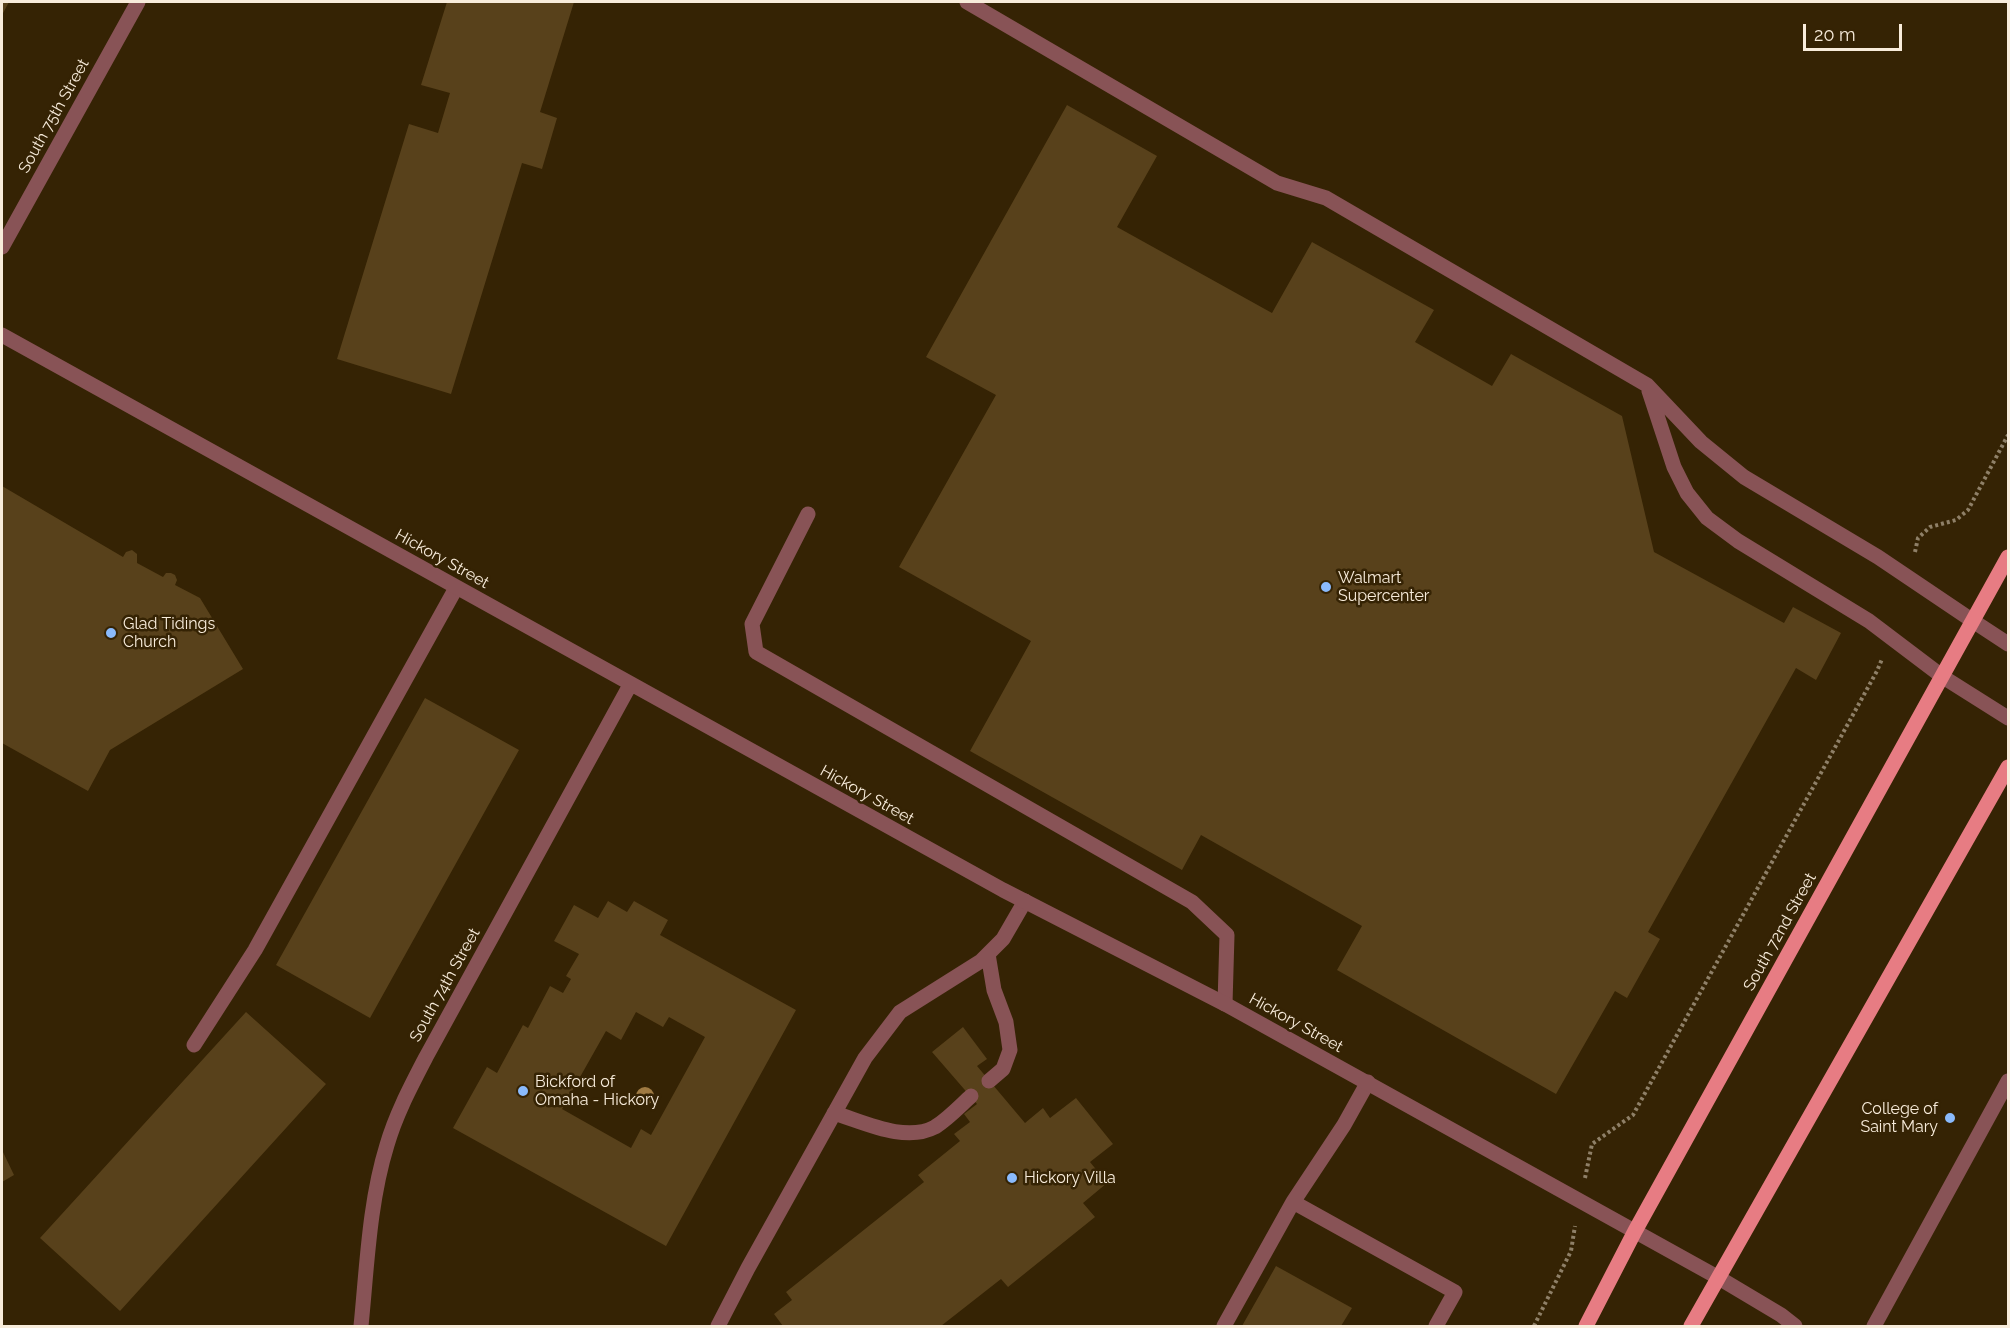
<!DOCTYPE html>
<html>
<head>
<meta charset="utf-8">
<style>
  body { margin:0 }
  #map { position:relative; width:2010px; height:1328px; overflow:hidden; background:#352304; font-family:Raleway,sans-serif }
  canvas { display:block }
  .frame { position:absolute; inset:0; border:3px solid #f8ecdb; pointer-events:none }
  .scale { position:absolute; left:1803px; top:24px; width:99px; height:27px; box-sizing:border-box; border:3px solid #f8ecdb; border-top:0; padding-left:8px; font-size:18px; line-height:21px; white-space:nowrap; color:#f8ecdb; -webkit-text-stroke:4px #352304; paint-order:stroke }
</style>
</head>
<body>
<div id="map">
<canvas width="2010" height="1328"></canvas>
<div class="frame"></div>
<div class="scale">20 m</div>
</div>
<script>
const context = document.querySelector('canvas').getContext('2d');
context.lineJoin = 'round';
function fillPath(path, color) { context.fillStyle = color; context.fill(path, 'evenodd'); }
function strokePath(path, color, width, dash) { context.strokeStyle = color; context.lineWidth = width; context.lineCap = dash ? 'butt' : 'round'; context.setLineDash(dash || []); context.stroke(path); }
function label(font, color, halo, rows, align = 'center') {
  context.font = font + ' Raleway,sans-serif'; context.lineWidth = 5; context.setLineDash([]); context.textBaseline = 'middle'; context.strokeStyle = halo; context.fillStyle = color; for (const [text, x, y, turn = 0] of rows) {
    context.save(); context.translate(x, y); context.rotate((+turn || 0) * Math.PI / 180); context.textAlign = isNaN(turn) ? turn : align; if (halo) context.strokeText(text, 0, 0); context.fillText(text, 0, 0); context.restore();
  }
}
fillPath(new Path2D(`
  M2 2H9L2 15Z
  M447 2H574L540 112 557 118 542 169 522 163 451 394 337 359 409 124 438 133 450 93 421 85Z
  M1067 105 1157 156 1117 227 1272 313 1312 242 1434 310 1415 342 1492 386 1511 354 1622 416 1654 552 1784 623 1793 607 1841 633 1816 680 1796 668 1648 932 1660 939 1627 998 1615 991 1556 1094 1337 970 1362 926 1201 835 1182 870 970 751 1031 641 899 567 996 395 926 357Z
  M2 486 123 557 126 552 132 550 137 554V563L163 577 166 573H171L175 575 177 580 175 585 200 598 243 669 110 750 88 791 2 743Z
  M425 698 519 750 370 1018 276 965Z
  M608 901 627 912 634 901 668 920 660 935 796 1010 666 1246 453 1128 487 1067 497 1073 523 1025 528 1028 550 986 563 993 571 979 566 976 579 954 554 941 574 905 598 918ZM636 1012 663 1027 669 1017 705 1037 651 1135 641 1129 631 1148 562 1109 606 1031 621 1040Z
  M246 1012 326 1084 120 1311 40 1238Z
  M963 1027 987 1059 977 1066 1025 1123 1043 1108 1050 1118 1076 1098 1113 1144 1090 1162 1107 1183 1083 1203 1095 1217 1008 1287 1001 1279 941 1326H783L774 1314 792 1300 786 1292 924 1182 918 1175 960 1141 954 1134 970 1122 964 1114 977 1104 932 1052Z
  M2 1150 14 1175 2 1182Z
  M1276 1266 1352 1308 1341 1326H1242Z`), '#58411b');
strokePath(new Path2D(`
  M1915 552 1918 538 1930 527 1956 520 1968 510 2008 435
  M1585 1178 1592 1144 1633 1115 1877 671 1882 659
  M1534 1326 1571 1251 1575 1226`), '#8f8068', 4, [3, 3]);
strokePath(new Path2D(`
  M967 2 1277 183 1326 198 1647 385 1701 442 1744 477 1878 557 1973 621
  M1649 391 1674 467 1687 493 1707 518 1738 541 1869 621 1943 677
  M808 514 752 624 756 652 1192 902 1227 935 1225 1004
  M988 954 994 990 1006 1022 1010 1050 1003 1069 989 1081
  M194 1045 255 950 456 588
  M1368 1082 1344 1125 1293 1202 1455 1292 1436 1326
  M834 1113C864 1122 905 1143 935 1127 948 1119 960 1106 971 1096
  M1719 1278 1781 1315 1795 1326
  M718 1326 748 1268 865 1058 900 1012 981 961 1003 939 1025 901
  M1224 1326 1293 1202
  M1874 1326 2008 1081`), '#885356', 15);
strokePath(new Path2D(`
  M2 247 138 2
  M2 335 1003 890 1225 1004 1719 1278
  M361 1326C367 1267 369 1203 387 1145 396 1114 411 1086 426 1057L630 685`), '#885356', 15);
strokePath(new Path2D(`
  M1973 621 2008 644
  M1943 677 2008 718`), '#885356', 15);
strokePath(new Path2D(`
  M1586 1326 1635 1231 2008 557
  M1691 1326 2008 767`), '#e77c83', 15);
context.fillStyle = '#9f7a42';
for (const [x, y] of [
  [645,1096]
]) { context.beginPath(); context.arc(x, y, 9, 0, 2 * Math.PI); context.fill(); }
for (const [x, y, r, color] of [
  [1326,587,6,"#8abafc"],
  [111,633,6,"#8abafc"],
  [523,1091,6,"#8abafc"],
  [1950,1118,6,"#8abafc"],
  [1012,1178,6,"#8abafc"]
]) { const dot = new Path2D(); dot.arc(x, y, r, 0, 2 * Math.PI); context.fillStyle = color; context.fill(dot); strokePath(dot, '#352304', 2); }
label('16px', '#f8ecdb', '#352304', [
  ["South 75th Street",54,116,-61],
  ["Hickory Street",442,559,29],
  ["Hickory Street",867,795,29],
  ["South 72nd Street",1780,932,-61],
  ["South 74th Street",445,985,-61],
  ["Hickory Street",1296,1023,29]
]);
label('16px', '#f8ecdb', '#352304', [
  ["Walmart",1338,578],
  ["Supercenter",1338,596],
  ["Glad Tidings",123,624],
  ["Church",123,642],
  ["Bickford of",535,1082],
  ["Omaha - Hickory",535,1100],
  ["College of",1938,1109,"right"],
  ["Saint Mary",1938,1127,"right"],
  ["Hickory Villa",1024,1178]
], 'left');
</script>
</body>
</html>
